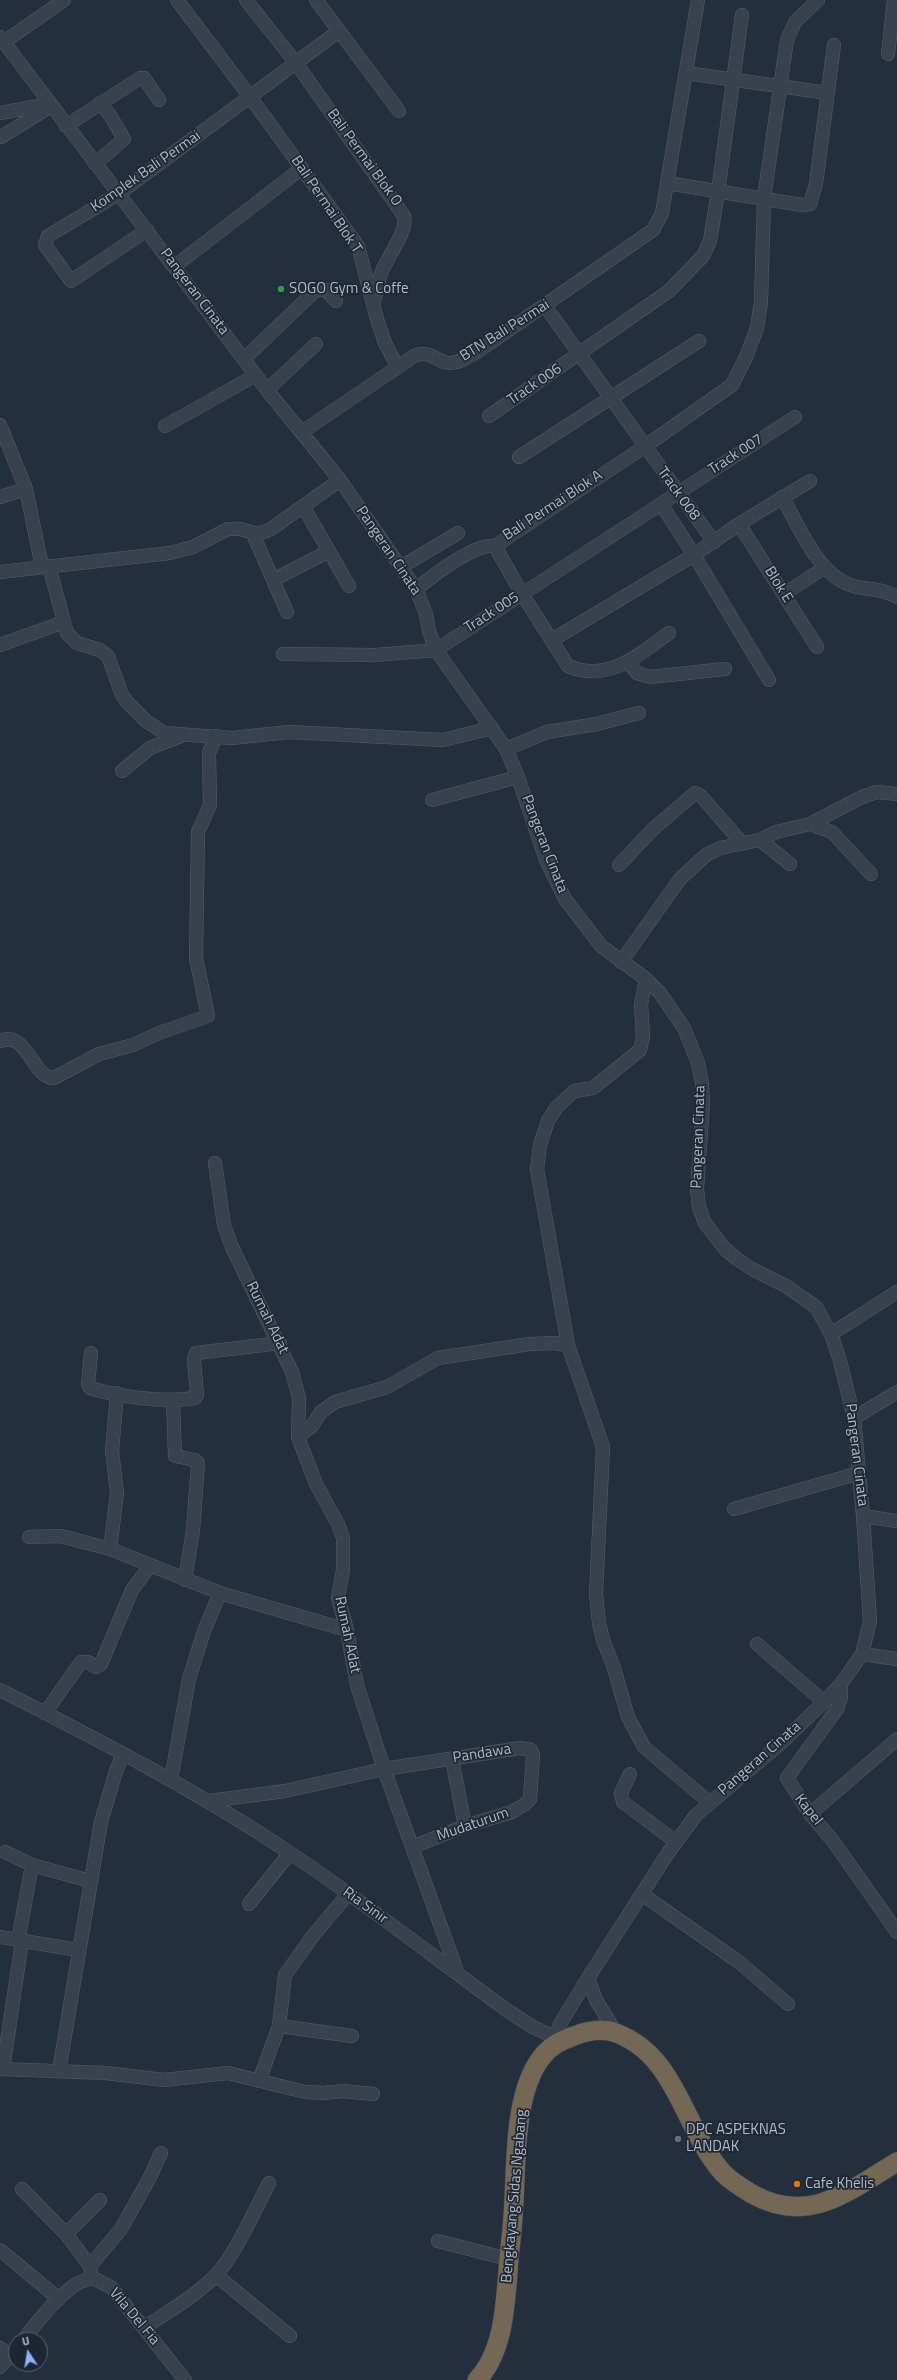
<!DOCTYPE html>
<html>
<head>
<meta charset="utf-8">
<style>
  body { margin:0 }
  #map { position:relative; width:897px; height:2380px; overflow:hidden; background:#242f3e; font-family:"Titillium Web",sans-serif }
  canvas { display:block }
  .north { position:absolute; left:8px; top:2332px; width:40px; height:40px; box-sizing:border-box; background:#1d2633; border:1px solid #59626f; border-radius:50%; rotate:348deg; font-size:11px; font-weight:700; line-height:16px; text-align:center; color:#b4bcc9 }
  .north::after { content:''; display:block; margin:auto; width:14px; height:18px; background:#8ab4f8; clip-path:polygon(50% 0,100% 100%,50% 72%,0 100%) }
</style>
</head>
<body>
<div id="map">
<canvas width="897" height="2380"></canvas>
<div class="north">U</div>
</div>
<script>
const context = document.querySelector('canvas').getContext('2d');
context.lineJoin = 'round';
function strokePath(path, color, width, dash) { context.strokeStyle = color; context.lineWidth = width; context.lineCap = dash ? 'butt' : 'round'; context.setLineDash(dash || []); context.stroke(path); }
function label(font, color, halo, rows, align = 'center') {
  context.font = font + ' "Titillium Web",sans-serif'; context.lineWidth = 3.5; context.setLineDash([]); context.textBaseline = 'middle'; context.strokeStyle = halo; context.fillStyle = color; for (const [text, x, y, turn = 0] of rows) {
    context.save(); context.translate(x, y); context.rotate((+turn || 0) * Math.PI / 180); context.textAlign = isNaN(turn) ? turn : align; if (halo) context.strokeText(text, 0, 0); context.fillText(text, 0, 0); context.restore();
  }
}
const minor = new Path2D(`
  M177 0 251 98 358 246 377 319 385 343 397 366
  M246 0 296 63 404 216C408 232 386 258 381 274 378 283 376 293 374 302
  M316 0 399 111
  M0 37 267 390 340 480 416 589 426 614 429 631 436 650 506 749 518 777 546 860 565 899 601 946 646 979 660 993 684 1028 698 1063 702 1083 703 1104 697 1189 699 1207 705 1223 725 1249 737 1259 752 1269 786 1286 816 1307 831 1334 840 1361 854 1418 863 1516 870 1621 862 1654 841 1684 824 1702 780 1744 696 1815 668 1853 588 1978 559 2026 554 2044
  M4 42 64 0
  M888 54 894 0
  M686 73 828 93
  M0 113 49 104
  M66 126 140 78H144L159 100
  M1 137 51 106
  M95 164 124 139 110 115 100 103
  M667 183 802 205 810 204 816 184 834 45
  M147 230 71 281 45 245 48 236 118 194 339 31
  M175 266 302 168
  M545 306 714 542
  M244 359 316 290H326L336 301
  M267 390 316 344
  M489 416 669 291 703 256 710 241 718 192 742 15
  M0 425 26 489 42 567
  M165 426 256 375
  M302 432 414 356C433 349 435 363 450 363 460 363 469 356 477 352L653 230 662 213 698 0
  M519 457 699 341
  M0 497 26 489
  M782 497C799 526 817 573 850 585 867 591 880 587 897 597
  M303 506 349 586
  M739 524 817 647
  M253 534 287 612
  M49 566 67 633 77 643 100 650 108 656 122 695 128 703 146 721 164 733 232 738 289 732 443 740 492 728
  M401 567 458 533
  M0 572 170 553 193 547 228 529H240L258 534 271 529 340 480
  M273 580 329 551
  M416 589C431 577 476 542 495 546
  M784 594 824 568
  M669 633C639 655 608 683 568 666L522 594 495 546 644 447 732 385 746 357 757 328 761 302 764 198 787 40 795 22 818 0
  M552 640 694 555 661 504
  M0 645 64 622
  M283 654 376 655 436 650 795 417
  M628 662 637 673 650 677 725 669
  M769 680 694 555 739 524 810 481
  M506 749 547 732 597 724 639 713
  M122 771 150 748 181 736
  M432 800 518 777
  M810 824 832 832 871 874
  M760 840 790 864
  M619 865 652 830 695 793 701 796 742 843
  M621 962 680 879 706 855 720 848 760 840 776 832 810 824 862 797 877 792 897 794
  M0 1041C28 1030 31 1077 54 1078L99 1054 133 1045 159 1033 208 1016 196 958 198 832 210 805 209 753 216 736
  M215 1163 224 1225 231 1245 292 1372 299 1398 298 1437 316 1484 338 1524 343 1538V1570L338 1598 347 1630 357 1685 384 1769 458 1974
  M831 1334 897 1292
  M568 1345 537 1169 540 1145 548 1121 556 1108 574 1091 593 1088 640 1050 643 1037 641 1004 646 979
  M91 1353 88 1384 90 1388C120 1397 164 1403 195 1398L197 1395 194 1360 196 1353 280 1343
  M173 1400 175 1456 195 1460 198 1463 193 1530 185 1580
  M854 1418 897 1392
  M298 1437 312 1426 321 1412 335 1402 387 1387 438 1358 530 1344 554 1343 568 1345 603 1447 596 1594 599 1623 603 1640 614 1668 628 1717 644 1747 709 1802
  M734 1509 859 1473
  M863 1516 897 1521
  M29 1537 61 1536 110 1549 220 1593 347 1630
  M110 1549 117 1493 112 1451 117 1393
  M757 1644 824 1702
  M862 1654 897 1659
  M841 1684V1697L837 1709 787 1778 810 1814 833 1841 897 1932
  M0 1690C99 1740 197 1791 290 1853 364 1902 435 1958 508 2011L533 2027 554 2037
  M45 1713 81 1662H88L96 1667 101 1664 132 1590 150 1566
  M452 1759 465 1826
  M630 1774 621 1793 623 1802 676 1842
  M171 1780 189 1679 204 1631 220 1593
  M209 1801 285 1791 384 1769 520 1748 531 1750 533 1755 530 1799 524 1805 512 1812 465 1826 412 1847
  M810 1814 897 1739
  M5 1852 32 1865 90 1881
  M642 1894 740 1963 788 2004
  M249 1904 290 1853
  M0 1937 78 1950
  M18 1941 32 1865
  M588 1978 596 2000 616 2033
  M279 2026 352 2036
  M0 2069 106 2073 164 2080 228 2073 305 2092 323 2093 343 2091 373 2094
  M3 2069 22 1941
  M59 2071 101 1822 116 1771 123 1754
  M259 2081 279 2026 285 1975 312 1937 348 1894
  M22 2189 66 2234 90 2266
  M66 2234 100 2200
  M438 2241 508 2259
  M0 2250 59 2299
  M216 2275 290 2336
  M92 2279 90 2266 121 2229 149 2179 161 2153
  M145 2327C169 2311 194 2297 215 2276 234 2257 256 2208 269 2183
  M23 2340C37 2323 71 2276 95 2279L112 2288 185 2380
  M0 2348 9 2356
  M0 2367 16 2348`);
const highway = new Path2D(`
  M477 2380C503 2353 505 2308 508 2272 509 2253 512 2235 513 2216 517 2169 512 2097 541 2058 550 2046 560 2041 574 2036 587 2031 603 2028 616 2033 678 2056 683 2129 723 2173 731 2181 742 2188 752 2194 809 2226 848 2191 897 2162`);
strokePath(minor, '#565f6c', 14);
strokePath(highway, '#434c59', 20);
strokePath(minor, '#38414e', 13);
strokePath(highway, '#746855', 19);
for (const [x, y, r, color] of [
  [281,289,4,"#2e9e5b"],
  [678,2139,4,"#5c6f8a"],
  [797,2184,4,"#e8710a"]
]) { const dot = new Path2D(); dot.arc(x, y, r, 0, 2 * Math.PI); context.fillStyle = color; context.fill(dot); strokePath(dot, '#1d2633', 1.5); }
label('15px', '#b4bcc9', '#1d2633', [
  ["Bali Permai Blok O",364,158,54],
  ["Komplek Bali Permai",146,172,-35],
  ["Bali Permai Blok T",326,205,56],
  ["Pangeran Cinata",194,292,53],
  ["BTN Bali Permai",505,331,-32],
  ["Track 006",535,385,-34],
  ["Track 007",736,455,-33],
  ["Track 008",678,494,54],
  ["Bali Permai Blok A",553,506,-33],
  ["Pangeran Cinata",388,551,56],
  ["Blok E",778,585,58],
  ["Track 005",492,613,-33],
  ["Pangeran Cinata",544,844,69],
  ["Pangeran Cinata",699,1137,-88],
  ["Rumah Adat",267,1318,64],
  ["Pangeran Cinata",856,1455,83],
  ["Rumah Adat",347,1635,78],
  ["Pandawa",482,1754,-9],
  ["Pangeran Cinata",760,1759,-41],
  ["Kapel",808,1810,52],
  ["Mudaturum",473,1825,-19],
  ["Ria Sinir",365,1906,36],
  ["Bengkayang Sidas Ngabang",515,2196,-85],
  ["Vila Del Fia",134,2317,50]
]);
label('15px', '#b4bcc9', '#1d2633', [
  ["SOGO Gym & Coffe",289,289],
  ["DPC ASPEKNAS",686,2130],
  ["LANDAK",686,2147],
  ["Cafe Khelis",805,2184]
], 'left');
</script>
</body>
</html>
